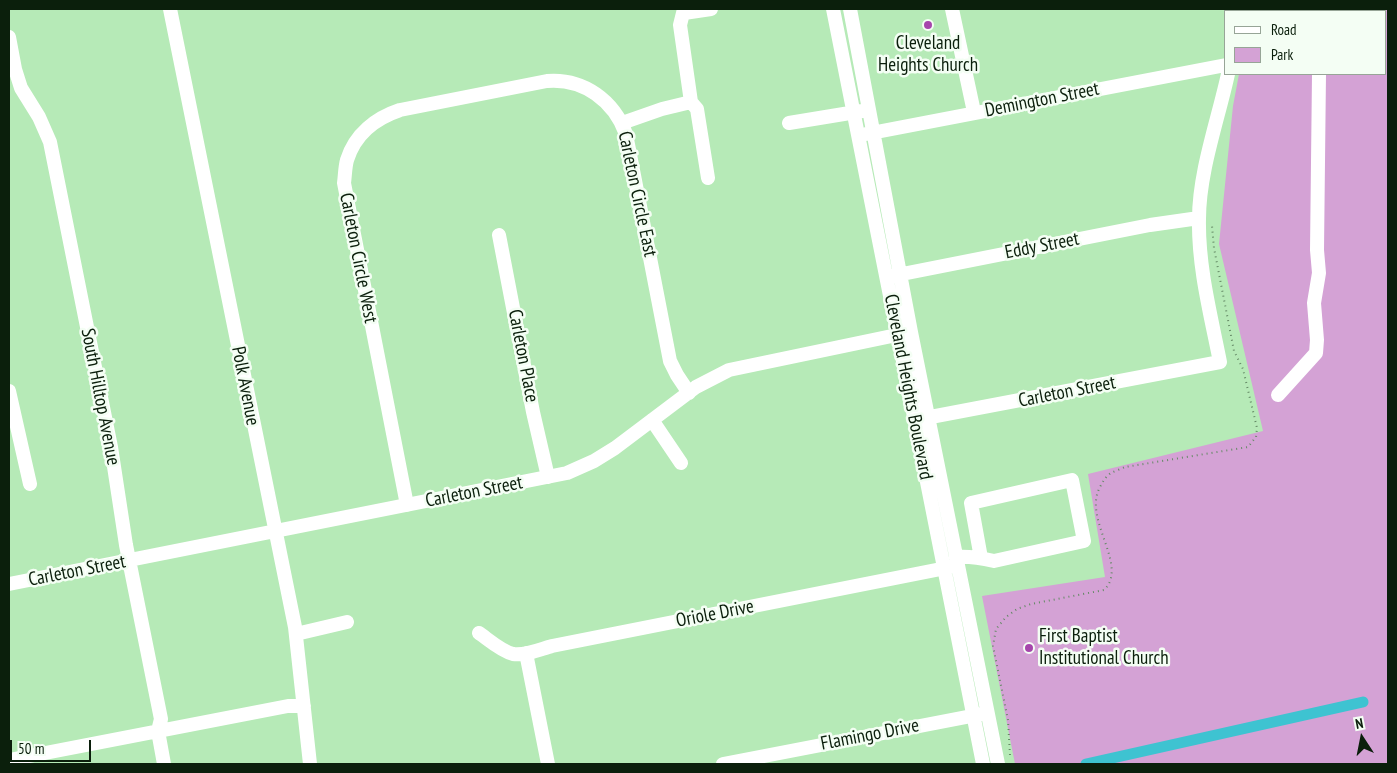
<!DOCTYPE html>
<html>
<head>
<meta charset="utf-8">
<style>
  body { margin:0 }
  #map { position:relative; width:1397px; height:773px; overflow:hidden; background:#b6eab7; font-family:"PT Sans Narrow",sans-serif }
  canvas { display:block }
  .frame { position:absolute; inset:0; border:10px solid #0b1f0c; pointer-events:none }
  .legend { position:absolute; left:1224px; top:10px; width:162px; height:65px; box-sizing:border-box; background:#f4fef4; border:1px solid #97a597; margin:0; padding:6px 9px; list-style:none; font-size:15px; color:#0b1f0c }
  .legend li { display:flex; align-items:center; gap:10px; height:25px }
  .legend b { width:25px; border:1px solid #97a597 }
  .north { position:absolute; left:1337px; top:713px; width:50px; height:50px; -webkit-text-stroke:4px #f4fef4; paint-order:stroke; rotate:349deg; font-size:14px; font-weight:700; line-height:20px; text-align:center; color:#0b1f0c }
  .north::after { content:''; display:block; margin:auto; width:18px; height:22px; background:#0b1f0c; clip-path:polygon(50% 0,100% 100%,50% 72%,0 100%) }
  .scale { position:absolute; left:10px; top:740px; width:81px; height:22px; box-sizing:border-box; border:2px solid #0b1f0c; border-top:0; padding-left:6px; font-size:15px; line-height:18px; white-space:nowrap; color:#0b1f0c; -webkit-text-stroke:4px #f4fef4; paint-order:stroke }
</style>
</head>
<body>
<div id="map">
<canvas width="1397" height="773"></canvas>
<div class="frame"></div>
<ul class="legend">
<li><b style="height:6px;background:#fff"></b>Road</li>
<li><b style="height:14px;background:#d4a2d5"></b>Park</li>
</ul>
<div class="north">N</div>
<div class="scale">50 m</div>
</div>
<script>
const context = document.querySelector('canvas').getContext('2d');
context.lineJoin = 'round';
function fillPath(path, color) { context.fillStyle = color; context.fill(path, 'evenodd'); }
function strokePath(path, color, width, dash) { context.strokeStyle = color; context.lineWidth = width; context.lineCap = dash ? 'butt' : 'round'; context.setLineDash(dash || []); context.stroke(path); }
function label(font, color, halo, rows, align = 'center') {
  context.font = font + ' "PT Sans Narrow",sans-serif'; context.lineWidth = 5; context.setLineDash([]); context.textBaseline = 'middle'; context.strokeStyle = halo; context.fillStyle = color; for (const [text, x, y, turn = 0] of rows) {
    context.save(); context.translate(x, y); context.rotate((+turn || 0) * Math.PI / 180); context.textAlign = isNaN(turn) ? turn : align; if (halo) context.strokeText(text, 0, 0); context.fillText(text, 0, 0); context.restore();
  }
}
fillPath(new Path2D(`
  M1249 9H1388V764H1015L982 596 1105 577 1088 474 1263 431 1219 244 1233 106 1239 74H1386V11H1248Z`), '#d4a2d5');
strokePath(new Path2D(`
  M1086 764 1363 702`), '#3ec3d1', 11);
strokePath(new Path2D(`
  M1010 755 1008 720 993 646 996 629 1006 617 1017 609 1031 604 1104 590C1129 566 1084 521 1099 489 1102 483 1105 477 1111 473 1115 471 1121 469 1125 467L1248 447 1256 437 1257 428 1243 369 1234 351 1214 248 1212 226`), '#658a66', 2, [1, 4]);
strokePath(new Path2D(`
  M170 9 295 627 310 764
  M833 9 983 764
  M850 9 911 332 998 764
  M952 9 974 112
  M1313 9 1314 11
  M1242 11V9
  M684 13 711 9
  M9 37 15 69 21 88 39 117 50 142 111 447 126 545 161 719 158 731 164 764
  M691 102 697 109 708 178
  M622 123 662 109 691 102 680 25 684 9
  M789 123 862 111
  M866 134 1226 65
  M499 235 533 412 548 477
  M892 276 1150 225 1199 218
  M9 391 30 484
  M1278 395 1316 353 1317 340 1314 303 1319 273 1317 250 1319 74
  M920 419 1220 362C1211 316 1198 267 1199 219 1199 172 1218 120 1228 74
  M652 420 681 463
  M407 505 344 183C345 176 345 167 347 160 355 134 376 118 400 110L547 81C584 78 614 101 626 134L670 361 677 375 689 393
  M956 557C969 556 981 558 994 561L1084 541 1072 480 971 503 981 558
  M9 584 567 473 594 461 615 448 696 387 729 370 911 332
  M479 633C489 640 501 651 513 654 525 656 541 649 552 646L951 567
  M296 634 347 622
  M526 653 548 764
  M9 760 288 706H304
  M723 764 982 714`), '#fff', 14);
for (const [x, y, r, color] of [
  [928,25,5,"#a645ac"],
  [1029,648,5,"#a645ac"]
]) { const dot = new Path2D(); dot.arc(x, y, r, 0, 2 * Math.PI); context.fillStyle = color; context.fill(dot); strokePath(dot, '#f4fef4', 2); }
label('19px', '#0b1f0c', '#f4fef4', [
  ["Cleveland",928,44],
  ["Heights Church",928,66],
  ["First Baptist",1039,637,"left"],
  ["Institutional Church",1039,659,"left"]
]);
label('19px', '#0b1f0c', '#f4fef4', [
  ["Demington Street",1042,100,-11],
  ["Carleton Circle East",637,194,78],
  ["Eddy Street",1042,246,-11],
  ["Carleton Circle West",358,258,79],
  ["Carleton Place",523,356,79],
  ["Polk Avenue",245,386,79],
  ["Cleveland Heights Boulevard",908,387,79],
  ["Carleton Street",1067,392,-11],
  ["South Hilltop Avenue",100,397,79],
  ["Carleton Street",474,492,-11],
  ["Carleton Street",77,571,-11],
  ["Oriole Drive",715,614,-11],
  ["Flamingo Drive",870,735,-11]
]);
</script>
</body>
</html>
